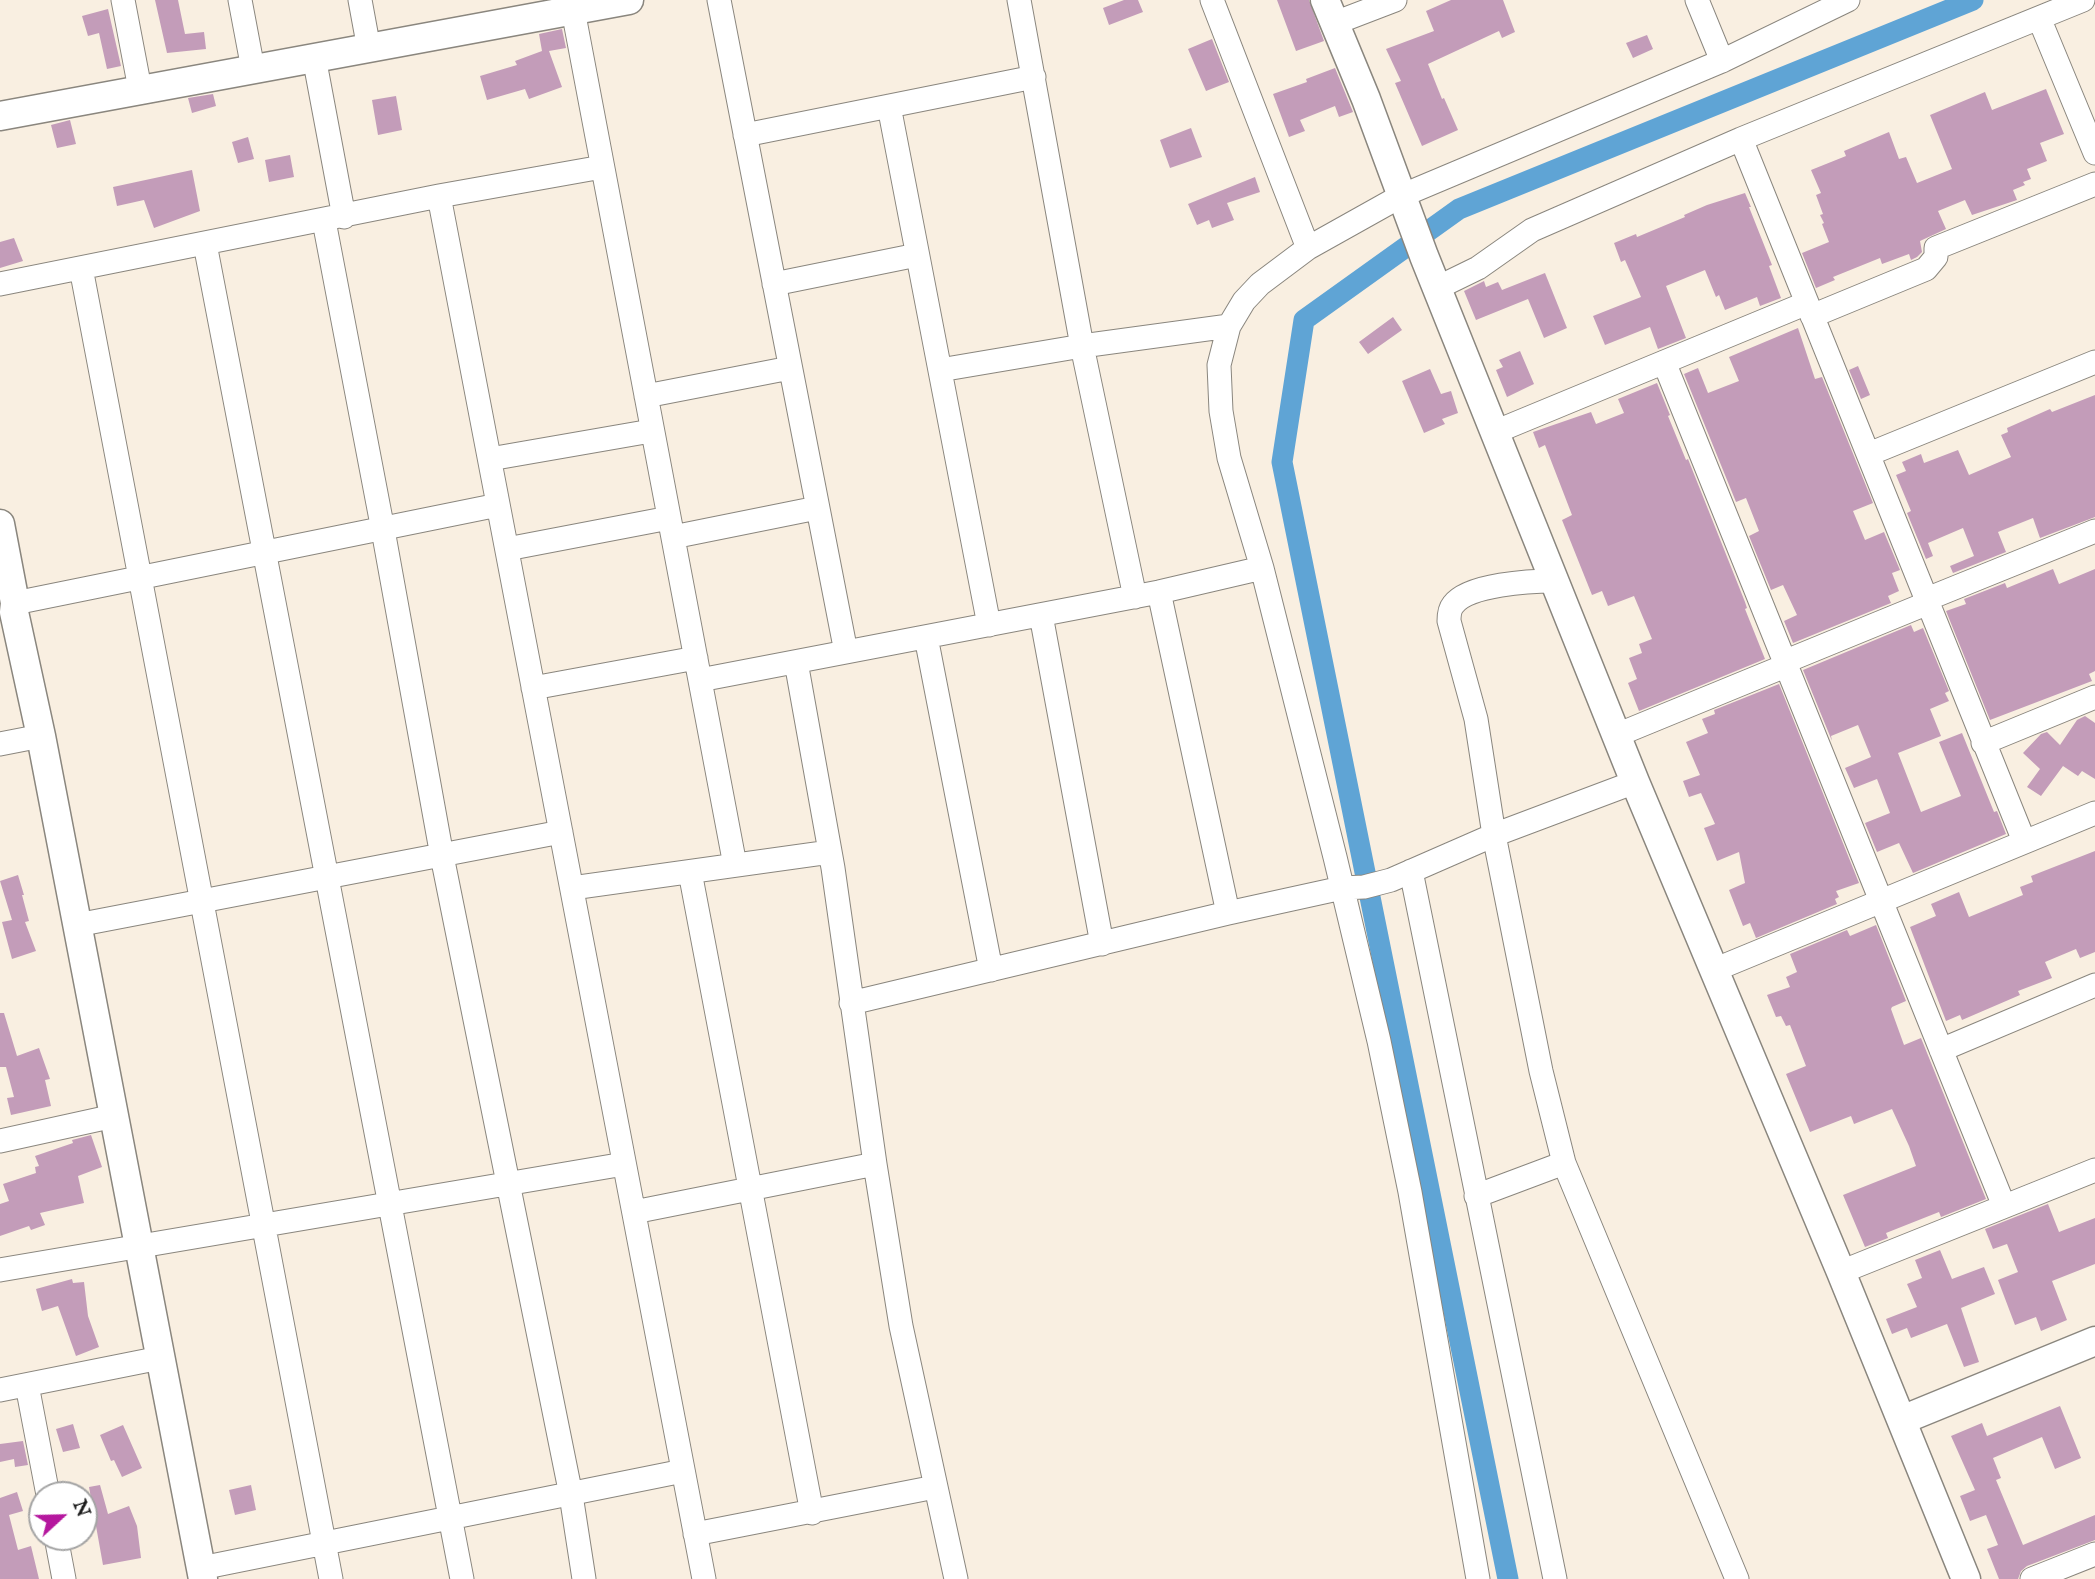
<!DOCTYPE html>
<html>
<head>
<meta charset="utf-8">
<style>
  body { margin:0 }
  #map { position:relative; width:2095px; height:1579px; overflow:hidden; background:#f9efe1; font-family:"IM FELL English",serif }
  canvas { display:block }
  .north { position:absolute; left:28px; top:1481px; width:70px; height:70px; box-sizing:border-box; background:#fff; border:2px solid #a4a4a4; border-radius:50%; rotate:68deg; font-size:19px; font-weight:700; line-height:28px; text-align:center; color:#1c1c1c }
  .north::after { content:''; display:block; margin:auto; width:24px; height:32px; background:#b5179e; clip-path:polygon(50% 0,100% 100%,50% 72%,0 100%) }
</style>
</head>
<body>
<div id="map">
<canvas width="2095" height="1579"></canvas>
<div class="north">N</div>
</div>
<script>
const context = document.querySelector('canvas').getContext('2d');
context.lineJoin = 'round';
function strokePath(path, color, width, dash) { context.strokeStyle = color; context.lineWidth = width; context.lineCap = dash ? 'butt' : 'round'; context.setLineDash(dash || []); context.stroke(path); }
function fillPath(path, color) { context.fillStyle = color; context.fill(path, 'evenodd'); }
strokePath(new Path2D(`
  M1508 1579 1282 462 1304 320 1459 209 1973 0`), '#5fa4d5', 21);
fillPath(new Path2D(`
  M155 0H178L185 34 204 32 206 49 167 53Z
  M1124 0H1138L1143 12 1109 25 1103 8Z
  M1277 0H1309L1324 41 1296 51Z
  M1451 0H1503L1515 32 1502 38 1499 31 1428 64 1442 99 1444 98 1458 130 1422 146 1395 83 1401 81 1386 49 1434 31 1426 11Z
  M108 9 121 66 107 69 99 33 88 36 82 16Z
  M562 29 566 48 549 51 562 87 529 99 525 89 487 100 480 76 517 65 515 61 542 51 539 34Z
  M1647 35 1653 49 1633 58 1626 43Z
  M1212 39 1229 82 1206 91 1188 49Z
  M1335 68 1353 112 1339 117 1335 106 1300 120 1305 131 1289 137 1273 94 1307 82 1306 79Z
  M2046 89 2064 134 2040 143 2047 161 2027 169 2031 179 2023 182 2025 185 2013 190 2017 200 1972 215 1965 200 1938 211 1946 229 1920 241 1922 252 1917 257 1911 260 1909 254 1882 264 1880 258 1833 277 1835 280 1816 288 1802 253 1829 242 1822 224 1824 223 1820 215 1823 214 1816 195 1821 193 1811 170 1846 156 1844 151 1889 132 1899 159 1906 157 1917 183 1952 169 1930 115 1985 92 1992 110Z
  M213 94 216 106 192 113 188 98Z
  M396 96 402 130 378 135 372 100Z
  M70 120 76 144 57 148 51 125Z
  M1191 128 1202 157 1170 168 1160 140Z
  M248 137 254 159 238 163 232 142Z
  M290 155 294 177 269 182 265 160Z
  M192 170 200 211 154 228 144 200 117 206 113 187Z
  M1255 177 1260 192 1227 203 1234 220 1212 228 1209 220 1197 225 1188 204Z
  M1745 193 1751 207H1749L1772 265 1769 266 1781 298 1760 306 1757 297 1725 310 1719 295 1716 297 1705 270 1666 286 1686 338 1658 349 1650 327 1605 345 1593 316 1641 297 1625 260 1621 262 1614 243 1636 234 1637 237 1685 217 1684 215 1707 205Z
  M14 238 23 261 0 268V242Z
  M1545 273 1567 328 1544 338 1528 299 1476 320 1464 291 1484 281 1486 287 1498 282 1502 290Z
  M1393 317 1402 330 1368 354 1359 342Z
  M1798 328 1815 379 1822 377 1873 503 1853 511 1865 540 1884 532 1900 570 1892 573 1899 591 1888 596 1891 603 1793 643 1784 621 1797 615 1783 585 1771 590 1749 536 1759 531 1746 498 1736 502 1684 374 1698 368 1708 393 1739 381 1729 357Z
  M1520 351 1534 384 1507 397 1496 370 1503 367 1499 360Z
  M1858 366 1870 395 1861 399 1849 370Z
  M1430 369 1441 394 1451 391 1458 413 1442 419 1445 424 1424 433 1402 381Z
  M1657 383 1670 415 1668 416 1686 460 1688 459 1745 602 1747 608 1745 609 1765 659 1639 711 1628 683 1637 679 1629 658 1642 653 1639 644 1652 639 1634 596 1608 606 1602 591 1592 595 1562 520 1572 515 1545 445 1539 448 1533 432 1591 412 1596 424 1624 413 1618 399Z
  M2095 395V517L2040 538 2033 518 1998 532 2006 552 1953 573 1950 566 1974 556 1963 528 1928 543 1933 556 1926 559 1907 513 1911 511 1896 475 1906 471 1902 462 1921 454 1924 463 1958 450 1969 475 2011 457 2001 435 2008 432 2007 428 2050 409 2052 412Z
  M2053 569 2059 584 2095 569V671L2089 674 2092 681 1990 720 1946 611 1966 604 1964 599 2005 583 2007 588Z
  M1911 625 1914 632 1923 628 1949 691 1945 693 1949 701 1930 709 1941 736 1898 753 1921 812 1961 796 1939 742 1962 733 1994 812 1997 811 2006 834 1913 873 1899 843 1877 852 1865 823 1890 813 1877 779 1854 788 1845 768 1871 757 1858 725 1831 736 1832 741 1803 670Z
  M1779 684 1859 883 1836 891 1839 897 1835 899 1837 904 1756 938 1750 923 1743 926 1729 890 1745 883 1739 852 1717 861 1704 828 1715 824 1701 793 1689 797 1683 781 1700 775 1686 742 1708 733 1702 719 1715 714 1714 710Z
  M2085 716 2095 723V779L2082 771 2078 776 2063 766 2041 796 2027 787 2040 769 2023 753 2041 734 2047 732 2060 745 2077 720Z
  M2095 851V952L2080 958 2076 949 2045 962 2052 978 2018 991 2020 995 1962 1020 1960 1015 1946 1021 1910 927 1936 916 1931 904 1959 892 1969 917 2023 895 2020 887 2033 882 2031 876Z
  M18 875 24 895H22L29 921 25 922 36 951 12 959 2 922 12 920 0 881Z
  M1876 925 1906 1001 1892 1007 1891 1009 1904 1045 1921 1038 1986 1199 1941 1217 1939 1212 1886 1233 1888 1238 1865 1247 1843 1195 1916 1166 1909 1146 1892 1109 1854 1124 1851 1116 1810 1132 1786 1074 1806 1066 1790 1025 1786 1026 1781 1016 1776 1017 1767 995 1790 987 1786 977 1797 972 1790 954 1847 930 1850 936Z
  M0 1013H4L17 1056 39 1048 50 1079 45 1080 51 1106 11 1115 7 1098 14 1097 6 1067H0Z
  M91 1135 102 1167 78 1176 84 1203 40 1213 45 1225 31 1230 29 1226 0 1236V1204L9 1201 3 1184 36 1173 35 1167 39 1166 35 1156 73 1143 72 1140Z
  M2048 1204 2059 1232 2095 1218V1264L2052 1281 2067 1320 2041 1331 2036 1317 2015 1325 1998 1280 2018 1272 2007 1244 1993 1249 1985 1229Z
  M1940 1250 1952 1279 1984 1267 1995 1294 1961 1308 1979 1362 1964 1367 1947 1324 1911 1338 1907 1328 1892 1334 1886 1319 1917 1307 1907 1284 1922 1278 1915 1260Z
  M72 1279 73 1283 84 1282 88 1316 99 1347 76 1356 58 1306 42 1311 36 1289Z
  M2060 1406 2081 1458 2055 1469 2042 1437 1993 1458 2001 1478 1996 1480 2023 1545 2095 1515V1540L2027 1566 2021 1571 2018 1579H1999L1987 1549 1998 1545 1986 1515 1970 1521 1960 1496 1975 1490 1951 1436 1982 1423 1987 1436Z
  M73 1424 80 1448 63 1452 56 1429Z
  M123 1425 142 1468 122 1477 114 1460 111 1461 100 1435Z
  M23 1441 28 1465 15 1467 14 1459 0 1462V1444Z
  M100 1485 108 1514 129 1506 137 1526 141 1558 103 1565 89 1487Z
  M251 1485 256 1510 235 1515 229 1490Z
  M17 1492 23 1511 9 1515 18 1550 31 1546 39 1579H0V1498Z`), '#c39cb9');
const minor = new Path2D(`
  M123 0 140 89
  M240 0 253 69
  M360 0 369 49
  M719 0 846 652
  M1019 0 1082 346 1135 597
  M1212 0 1308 248
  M1697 0 1722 61
  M573 10 735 865
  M2039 18 2095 153
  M1335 23 1395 0
  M314 57 344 217
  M889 106 989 625
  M745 135 1034 77
  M1741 139 2024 841
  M439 196 704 1579
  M324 221 383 530 442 856 571 1495 584 1579
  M205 244 462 1579
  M81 268 331 1579
  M0 284 439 196 602 167
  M774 284 917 255
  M1437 288 1478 268 1532 230 1741 139 2083 0
  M1812 316 1926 269 1936 257V248L2095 184
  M1664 362 2004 1206
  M940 370 1082 346 1229 326
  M646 396 790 368
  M1495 432 1807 303
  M1869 454 2095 362
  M490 459 651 431
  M673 537 817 508
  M507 549 669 518
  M1555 581C1531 581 1468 584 1453 605 1449 610 1449 616 1449 621L1476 719 1494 835 1541 1071 1564 1163 1737 1579
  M1159 592 1228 913
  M1927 599 2095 531
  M15 603 498 505
  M1041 615 1102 944
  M926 637 991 970
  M796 662 833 868 875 1164 901 1326 956 1579
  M1784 662 1928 603
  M700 680 1159 592 1262 568
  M533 688 696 658
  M1617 735 1785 666
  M1983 743 2095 697
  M0 744 41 736
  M1411 871 1555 1579
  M690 872 812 1513
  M572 888 830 852
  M77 925 561 832
  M1714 970 2095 813
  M851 1003 1228 913 1342 888 1364 887 1391 880 1494 835 1635 782
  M1941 1050 2095 985
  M0 1141 114 1116
  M1476 1196 1564 1163
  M634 1212 875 1164
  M0 1270 624 1164
  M1841 1272 2095 1170
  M27 1385 48 1495
  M0 1390 160 1358
  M695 1534 935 1487
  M56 1537 64 1579
  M201 1568 683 1471
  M1478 1579 1410 1192 1379 1041 1335 857 1262 568 1229 458 1221 411 1219 365 1229 326 1244 301 1260 284 1308 248 1401 196 1722 61 1848 0
  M2032 1579 2095 1554`);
const tertiary = new Path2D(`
  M1325 0 1366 99 1424 256 1635 782 1841 1272 1966 1579
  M0 116 629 0
  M0 524 15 603 14 612 41 736 203 1579
  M1902 1420 2095 1341`);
strokePath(minor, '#8a867e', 25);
strokePath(tertiary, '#8a867e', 31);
strokePath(minor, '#fff', 23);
strokePath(tertiary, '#fff', 28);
</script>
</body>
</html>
